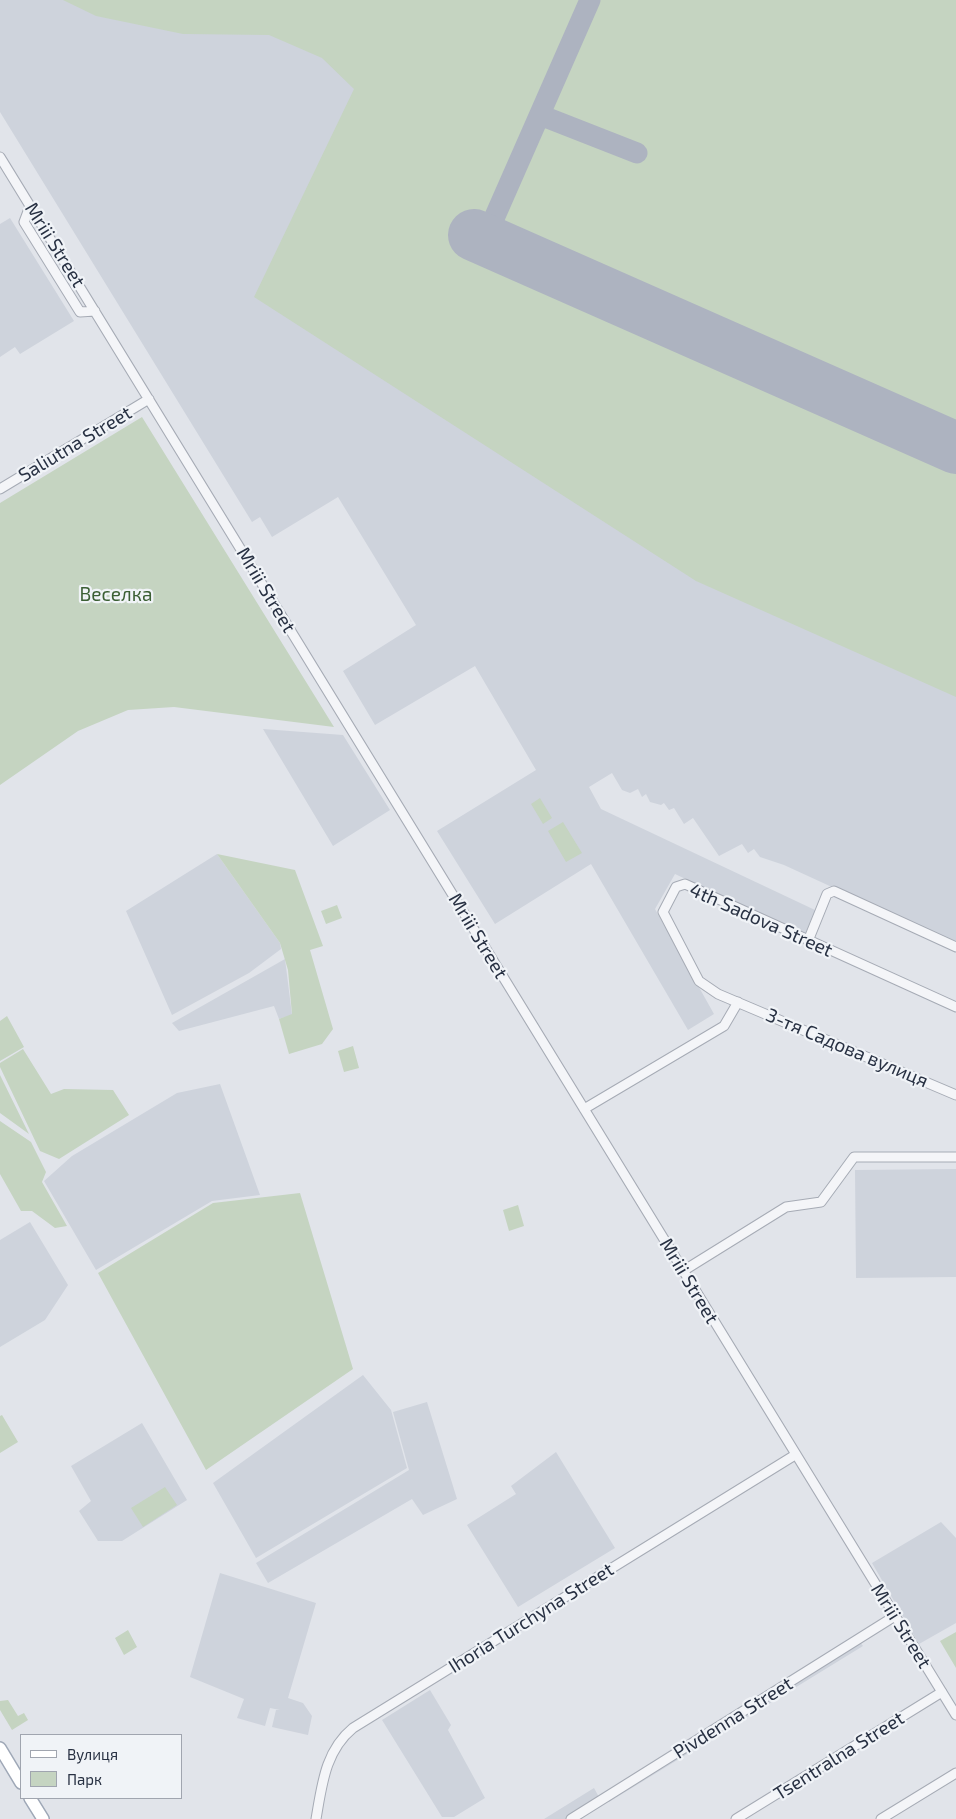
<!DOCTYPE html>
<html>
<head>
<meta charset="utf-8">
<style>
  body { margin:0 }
  #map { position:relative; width:956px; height:1819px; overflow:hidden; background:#e1e4ea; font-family:"Exo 2",sans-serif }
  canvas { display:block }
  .legend { position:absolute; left:20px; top:1734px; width:162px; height:65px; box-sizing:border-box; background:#f0f3f7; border:1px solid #a0a5af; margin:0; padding:6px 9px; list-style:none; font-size:15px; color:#283143 }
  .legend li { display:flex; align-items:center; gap:10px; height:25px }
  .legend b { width:25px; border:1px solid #a0a5af }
</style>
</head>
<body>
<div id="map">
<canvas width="956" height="1819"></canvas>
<ul class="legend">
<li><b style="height:6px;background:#fff"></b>Вулиця</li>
<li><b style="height:14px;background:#c5d4c1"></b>Парк</li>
</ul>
</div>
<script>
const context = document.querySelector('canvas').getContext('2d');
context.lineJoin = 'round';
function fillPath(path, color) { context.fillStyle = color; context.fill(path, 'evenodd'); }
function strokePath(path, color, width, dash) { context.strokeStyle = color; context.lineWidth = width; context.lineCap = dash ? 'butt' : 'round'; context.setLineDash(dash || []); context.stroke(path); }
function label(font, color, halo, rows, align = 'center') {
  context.font = font + ' "Exo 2",sans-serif'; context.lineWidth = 4.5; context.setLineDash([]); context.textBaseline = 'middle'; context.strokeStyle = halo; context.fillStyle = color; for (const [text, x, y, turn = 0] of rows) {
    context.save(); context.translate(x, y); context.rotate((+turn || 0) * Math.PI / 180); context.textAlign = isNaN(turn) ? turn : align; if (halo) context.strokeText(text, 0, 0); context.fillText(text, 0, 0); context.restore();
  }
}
fillPath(new Path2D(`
  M0 0H956V944L784 865 760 857 754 849 748 853 742 844 719 856 693 818 684 824 674 808 669 810 664 803 661 805 650 802 646 794 642 797 638 789 630 793 622 790 612 773 589 787 601 809 815 910 805 935 675 874 655 909 714 1014 688 1030 591 864 495 924 437 831 536 770 475 666 375 725 343 671 416 625 338 497 272 537 260 517 252 522 0 112Z
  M10 218 74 321 20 354 15 347 0 357V224Z
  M263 729 343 735 390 810 333 846Z
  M217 854 280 943 281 949 249 973 172 1015 126 911Z
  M285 959 292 1015 279 1019 274 1006 179 1031 172 1023Z
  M220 1084 260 1195 212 1201 96 1270 44 1181 72 1156 177 1093Z
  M956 1169V1277L856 1278 855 1170Z
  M30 1222 68 1285 45 1320 0 1347V1240Z
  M363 1375 391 1410 407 1468 256 1558 213 1483Z
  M427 1402 457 1499 423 1515 412 1499 268 1583 256 1563 409 1470 393 1412Z
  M142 1423 187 1500 122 1541H98L79 1511 91 1501 71 1466Z
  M556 1452 615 1548 518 1607 467 1525 516 1494 511 1486Z
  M941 1522 956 1538V1623L919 1644 872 1563Z
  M220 1573 316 1603 288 1698 303 1703 312 1716 308 1735 272 1727 276 1710H280L270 1708 265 1726 237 1718 244 1699 190 1677Z
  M860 1642 863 1646 609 1802 607 1799Z
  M430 1690 451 1725 448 1730 485 1798 454 1817H442L382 1720Z
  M594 1788 600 1799 568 1819H544Z`), '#ced3dc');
fillPath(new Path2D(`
  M63 0H956V697L696 581 254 297 354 89 322 58 269 35 183 34 96 16Z
  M142 417 334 727 174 707 128 710 78 731 0 785V503Z
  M540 798 552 818 543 824 531 804Z
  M563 822 582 853 566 862 548 831Z
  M217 854 295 870 323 946 310 950 333 1029 322 1044 289 1054 279 1019 292 1014 288 970 280 943Z
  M337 905 342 918 326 924 321 911Z
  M7 1016 24 1047 0 1061V1021Z
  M353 1046 359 1068 344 1072 338 1051Z
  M23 1049 51 1094 64 1089 113 1090 129 1115 59 1159 40 1151 0 1067V1063Z
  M0 1075 29 1134 0 1113Z
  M0 1121 31 1142 46 1172 42 1182 67 1226 55 1228 32 1211H21L0 1174Z
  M300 1193 353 1369 206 1470 98 1273 213 1203Z
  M518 1205 524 1226 509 1231 503 1210Z
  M2 1415 18 1442 0 1453V1416Z
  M165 1487 177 1505 143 1527 131 1508Z
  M128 1630 137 1647 124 1655 115 1638Z
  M956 1632V1668L940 1641Z
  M8 1700 18 1716 24 1713 28 1720 12 1730 0 1710V1701Z`), '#c5d4c1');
strokePath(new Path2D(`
  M540 115 637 153
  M507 250 494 238 492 223 590 0`), '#adb3c0', 21);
strokePath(new Path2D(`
  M474 235 956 448`), '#adb3c0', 52);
const minor = new Path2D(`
  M0 157 956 1715
  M30 206 24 222 80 312 95 311
  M0 489 149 399
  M808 941 827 894 834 891 956 947
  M956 1007 685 884 676 887 663 912 699 981 718 994 956 1095
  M584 1109 724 1026 738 1002
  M683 1271 786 1207 821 1202 854 1157H956
  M316 1819C322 1785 325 1751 353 1728L795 1455
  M571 1819 895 1616
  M736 1819 942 1692
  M881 1819 956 1773`);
const major = new Path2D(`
  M0 1748 21 1783
  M30 1798 43 1819`);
strokePath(minor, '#a6abb5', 11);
strokePath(major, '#9fa8b7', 14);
strokePath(minor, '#f4f5f8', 9);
strokePath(major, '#fff', 11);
label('19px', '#283143', '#f0f3f7', [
  ["Mriii Street",55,245,58],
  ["Saliutna Street",75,444,-31],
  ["Mriii Street",266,590,59],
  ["4th Sadova Street",761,920,24],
  ["Mriii Street",478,936,59],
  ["3-тя Садова вулиця",847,1048,23],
  ["Mriii Street",689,1281,59],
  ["Ihoria Turchyna Street",531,1618,-32],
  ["Mriii Street",901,1626,58],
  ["Pivdenna Street",733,1718,-32],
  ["Tsentralna Street",839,1756,-32]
]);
label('19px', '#3b5f34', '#f0f3f7', [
  ["Веселка",116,595]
]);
</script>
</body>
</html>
